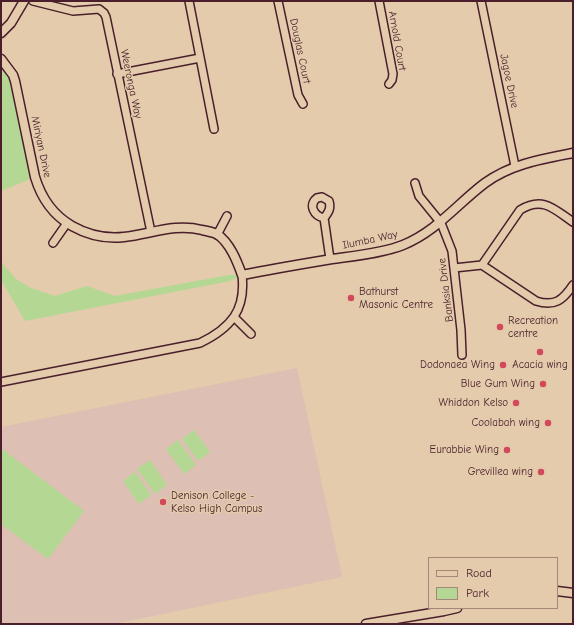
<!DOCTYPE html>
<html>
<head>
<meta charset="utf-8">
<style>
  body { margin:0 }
  #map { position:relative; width:574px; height:625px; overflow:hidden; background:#e3cbac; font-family:"Comic Neue",sans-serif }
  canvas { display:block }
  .frame { position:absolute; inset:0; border:2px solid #4a1f2b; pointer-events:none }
  .legend { position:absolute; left:428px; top:557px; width:130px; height:52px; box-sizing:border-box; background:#e3cbac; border:1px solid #a68678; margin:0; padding:5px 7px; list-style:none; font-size:12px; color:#4a1f2b }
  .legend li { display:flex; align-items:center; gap:8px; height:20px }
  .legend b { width:20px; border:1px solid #a68678 }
</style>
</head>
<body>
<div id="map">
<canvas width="574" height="625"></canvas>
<div class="frame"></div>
<ul class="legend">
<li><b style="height:5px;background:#e3cbac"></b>Road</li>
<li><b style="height:11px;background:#b4d893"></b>Park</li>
</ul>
</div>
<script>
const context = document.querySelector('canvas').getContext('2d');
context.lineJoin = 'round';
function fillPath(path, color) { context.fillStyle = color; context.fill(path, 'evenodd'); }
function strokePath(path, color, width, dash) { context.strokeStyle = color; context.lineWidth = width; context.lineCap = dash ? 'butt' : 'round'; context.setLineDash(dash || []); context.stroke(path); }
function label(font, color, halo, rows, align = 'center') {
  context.font = font + ' "Comic Neue",sans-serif'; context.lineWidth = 3; context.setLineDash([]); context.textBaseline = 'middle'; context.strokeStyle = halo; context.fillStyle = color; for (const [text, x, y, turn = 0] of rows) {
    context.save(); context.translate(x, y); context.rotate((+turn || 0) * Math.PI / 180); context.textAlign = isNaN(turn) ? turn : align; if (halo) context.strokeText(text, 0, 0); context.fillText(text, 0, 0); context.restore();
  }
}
fillPath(new Path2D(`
  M297 368 342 577 114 624H1V427Z`), '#ddbfb3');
fillPath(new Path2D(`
  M1 59 9 69 35 177 1 191Z
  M1 262 16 279 31 288 55 296 87 286 115 296 229 275H242L230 281 25 321 1 280Z
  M194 430 210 452 198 461 182 439Z
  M178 440 196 465 184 474 166 449Z
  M1 448 84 511 48 559 1 524Z
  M150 460 167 485 155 494 137 469Z
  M135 472 151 495 139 504 123 481Z`), '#b4d893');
const minor = new Path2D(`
  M33 1 73 11 99 9 104 13 106 17 151 232
  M189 1 214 129
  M278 1 298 95 303 104
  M379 1 393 74 392 80 389 84
  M481 1 515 166
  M117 74 200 58
  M415 183 419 196 441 223 452 251 461 330 462 355
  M324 218C329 212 331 208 329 201L322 197 317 198C308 205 314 216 324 218L330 259
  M217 235 227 216
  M53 243 67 223
  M482 265 520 210C543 196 554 209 573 222
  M454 268 482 265 536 301C555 307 563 300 573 285
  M234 317 251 334
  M1 382 200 343C231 328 246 310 242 275`);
const tertiary = new Path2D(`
  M1 33 11 23 24 1
  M1 59 13 75 15 81 35 177C41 197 53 215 72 226 88 235 106 239 124 237 151 234 175 223 202 230 207 231 212 232 217 234 230 243 237 261 242 275 272 269 302 264 332 259 353 256 384 253 403 245 437 231 457 204 485 183 511 164 542 159 573 153
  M557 591 573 593
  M366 624 444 611 457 608`);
strokePath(minor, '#4a1f2b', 10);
strokePath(tertiary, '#4a1f2b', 11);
strokePath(minor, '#e3cbac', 7);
strokePath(tertiary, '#e3cbac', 8);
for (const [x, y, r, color] of [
  [351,298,4,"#d1495b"],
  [500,327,4,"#d1495b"],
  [540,352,4,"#d1495b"],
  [503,365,4,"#d1495b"],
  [543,384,4,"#d1495b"],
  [516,403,4,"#d1495b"],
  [548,423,4,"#d1495b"],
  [507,450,4,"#d1495b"],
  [541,472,4,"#d1495b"],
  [163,502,4,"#d1495b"]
]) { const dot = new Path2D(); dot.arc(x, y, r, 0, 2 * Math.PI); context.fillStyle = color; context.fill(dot); strokePath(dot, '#e3cbac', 1.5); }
label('11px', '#4a1f2b', '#e3cbac', [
  ["Arnold Court",397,41,80],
  ["Douglas Court",300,51,78],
  ["Jagoe Drive",509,81,78],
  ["Weeronga Way",131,84,78],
  ["Miriyan Drive",41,147,78],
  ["Ilumba Way",370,240,-12],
  ["Banksia Drive",446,290,-97]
]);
label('11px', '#4a1f2b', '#e3cbac', [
  ["Bathurst",359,292,"left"],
  ["Masonic Centre",359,305,"left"],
  ["Recreation",508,321,"left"],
  ["centre",508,334,"left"],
  ["Dodonaea Wing",495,365],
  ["Acacia wing",540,365,"center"],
  ["Blue Gum Wing",535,384],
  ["Whiddon Kelso",508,403],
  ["Coolabah wing",540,423],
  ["Eurabbie Wing",499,450],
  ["Grevillea wing",533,472],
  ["Denison College -",171,496,"left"],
  ["Kelso High Campus",171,509,"left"]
], 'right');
</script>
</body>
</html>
